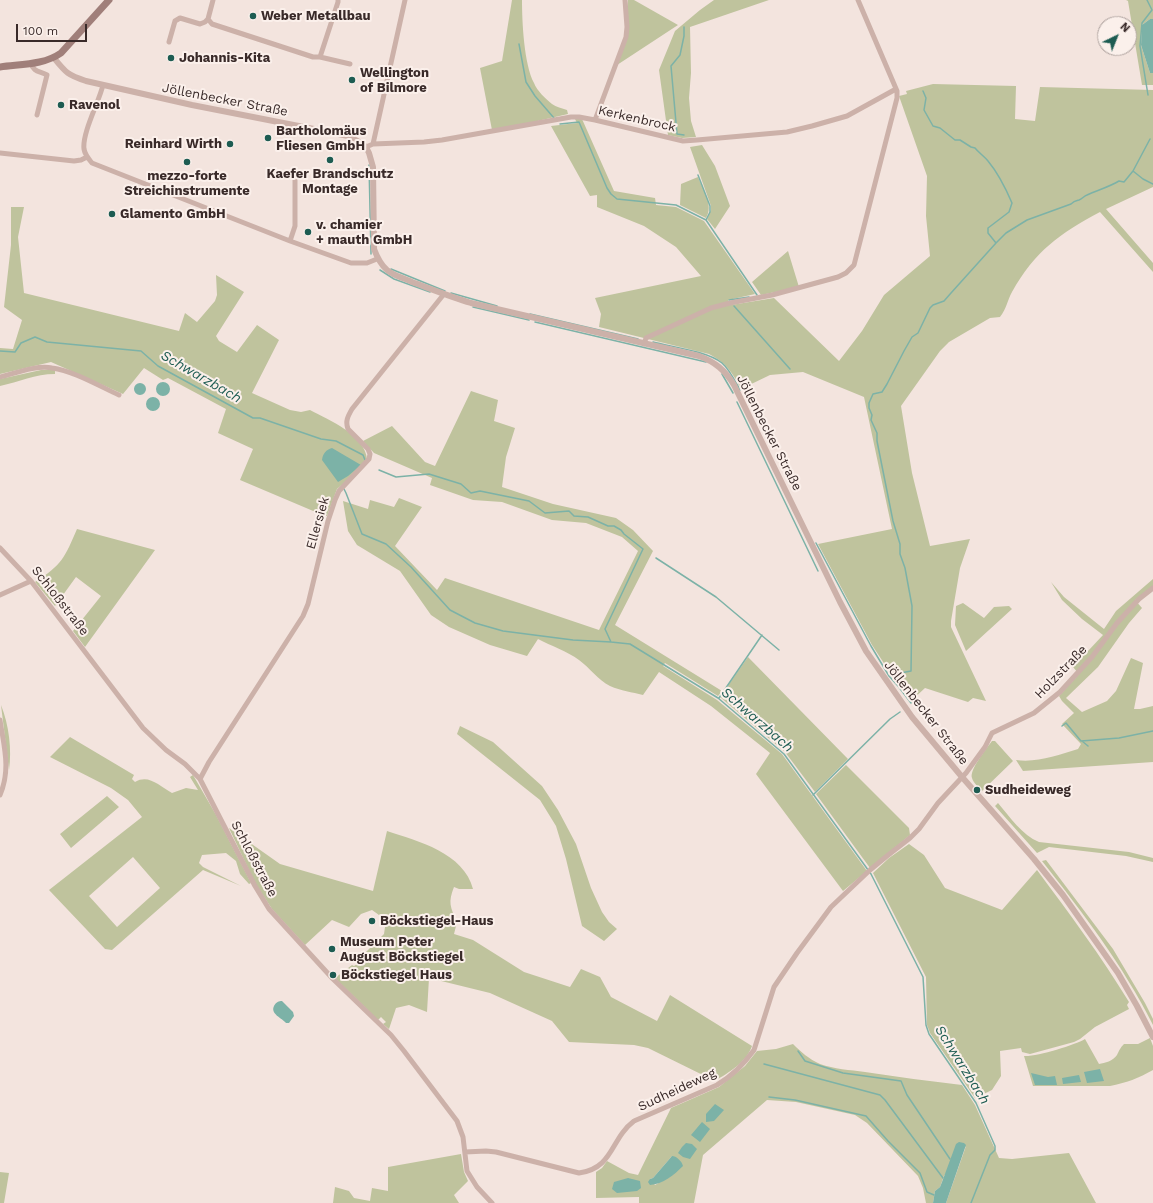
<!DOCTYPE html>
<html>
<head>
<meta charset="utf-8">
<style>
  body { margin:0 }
  #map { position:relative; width:1153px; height:1203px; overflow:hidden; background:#f3e4de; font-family:"Work Sans",sans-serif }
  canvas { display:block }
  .north { position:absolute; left:1097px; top:16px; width:40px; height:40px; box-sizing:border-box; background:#fbf0eb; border:1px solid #ada19d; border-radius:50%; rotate:43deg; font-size:11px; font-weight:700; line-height:16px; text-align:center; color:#392a29 }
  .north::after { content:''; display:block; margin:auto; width:14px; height:18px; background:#1d5c52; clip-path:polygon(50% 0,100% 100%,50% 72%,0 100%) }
  .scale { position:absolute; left:16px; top:24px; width:71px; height:18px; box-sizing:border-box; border:2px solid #392a29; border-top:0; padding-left:5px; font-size:12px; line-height:14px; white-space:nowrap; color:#392a29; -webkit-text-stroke:3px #fbf0eb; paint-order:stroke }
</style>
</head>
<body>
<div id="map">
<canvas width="1153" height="1203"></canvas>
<div class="north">N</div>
<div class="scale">100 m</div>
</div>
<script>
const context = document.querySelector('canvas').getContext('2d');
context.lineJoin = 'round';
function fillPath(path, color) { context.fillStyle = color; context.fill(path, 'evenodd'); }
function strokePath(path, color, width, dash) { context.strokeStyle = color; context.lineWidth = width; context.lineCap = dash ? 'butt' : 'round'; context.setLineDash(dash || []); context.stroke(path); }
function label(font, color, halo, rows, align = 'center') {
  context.font = font + ' "Work Sans",sans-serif'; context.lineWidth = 4; context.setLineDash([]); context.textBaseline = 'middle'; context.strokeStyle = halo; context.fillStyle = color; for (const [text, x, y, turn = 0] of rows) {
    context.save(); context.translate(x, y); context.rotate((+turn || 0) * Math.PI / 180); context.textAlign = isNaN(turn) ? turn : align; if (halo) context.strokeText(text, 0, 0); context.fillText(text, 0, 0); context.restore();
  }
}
fillPath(new Path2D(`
  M512 0H522C522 22 524 64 534 83 537 91 546 99 552 104 556 107 562 108 567 110L568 114 529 123 492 130 480 68 502 61Z
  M628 0H634L678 25 617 65 623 50Z
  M714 0H769L690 27 691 73 689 98 691 121 696 137 682 138 668 135 659 70 675 31 700 10Z
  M1126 0H1153V19H1150L1142 25 1141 45 1150 73H1153V85H1142L1128 1Z
  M933 84 1016 86 1015 119 1035 121 1040 87 1153 90V187L1106 209 1153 263V272L1100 212C1059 234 1035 251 1012 292 1007 301 1007 308 1000 317L990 318 949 342 940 351 901 406 912 473 930 546 970 539 960 568 951 621V627L986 701 973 698 968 702 925 688 911 701 893 677 872 645 818 544 892 529 864 397 803 372 770 375 741 389C733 373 725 362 709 354L599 327 601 314 595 298 701 276 676 247 644 226 597 207V195L590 196 551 126 577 123 575 119H582L614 191 655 198 656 205 676 207 704 221 755 294 728 300 731 305 774 298 839 361 862 331 884 295 930 256 926 216 927 176 899 96 907 94 906 91Z
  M702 145 715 166 730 206 715 229 707 219 711 210V206L690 147Z
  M698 177C703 190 714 205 706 218L680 205 681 184Z
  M11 207H24L18 237 24 293 179 331 185 313 197 322 215 301 217 295 216 275 244 292 216 336 219 341 237 352 257 325 279 340 252 393 290 410 301 412 310 410C329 420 365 435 367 459L356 473 337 489 327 516H325L240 480 253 449 218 433 226 409 168 378 163 380 144 368 123 394 51 362 0 374V348L13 349 22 320 4 307 11 245Z
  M788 251 799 287 761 295 752 282Z
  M41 370H55V374C35 374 19 382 0 386V379Z
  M471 391 498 400 494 421 515 428 506 457 502 487 553 504 616 518 633 530 653 551 615 625 722 691 718 696 665 663 663 666 717 700 782 754 867 871 843 891 756 774 770 753 711 706 659 672 643 695C632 692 621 691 610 686 598 680 590 668 579 660 567 651 551 646 538 639L527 656 490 645 449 627 431 615 400 571 357 545 348 531 343 501 368 509 370 500 394 507 399 498 422 507 395 546 437 590 445 578 599 630 638 551 622 537 586 523 552 520 502 502 473 500 430 485 432 478 374 453 363 441 392 426 425 462 435 466Z
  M77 529 155 550 85 647 73 631 101 596 76 577 55 606 35 582C62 565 65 557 77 529Z
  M1153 579V586L1135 600 1142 608 1129 623 1098 667 1066 698 1082 712 1107 701 1116 691 1131 658 1143 663 1134 709H1140L1153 706V762L1023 771 1016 760C1037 763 1058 755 1078 749L1081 744 1062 724 1074 713 1062 701 1059 696 1079 674 1073 667 1103 635 1082 619 1062 600 1051 582 1064 597 1104 629 1116 611Z
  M963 603 984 618 994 607 1009 606 1012 609 966 651 955 625 956 606Z
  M748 657 848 759 815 792 785 752 720 697Z
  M1 705C9 725 12 750 9 770Z
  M460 726 493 742 542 786 558 810 576 844 591 888 602 912 609 922 617 929 604 941 582 926 566 859 556 826 540 800 457 734Z
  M70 737 134 775 132 779 135 782C149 774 159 786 172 793L186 788 198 790 190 777 193 775 215 813 251 883 249 884 240 874 236 861 226 853 202 855 199 863 203 867 241 886 203 870 112 950 105 949 49 890 142 817 128 800 111 788 50 757ZM133 857 160 888 117 927 89 896Z
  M992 741H995L1013 761 982 791C979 787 973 783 972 778 969 770 987 748 992 741Z
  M846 765 909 828 910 835 870 868 816 794Z
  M107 796 119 807 71 848 60 834Z
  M998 803C1010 817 1022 835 1039 842L1129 852 1153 858V862L1126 856 1049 847 1037 853 995 806Z
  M229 828 280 864 373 891 387 831C418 841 464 853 473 889H459L454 887C448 902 450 907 457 922L454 934 473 940 524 972 570 987 581 969 600 977 611 997 657 1021 670 995 752 1046C746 1063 729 1072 715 1081L648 1048 634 1045 569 1042 552 1021 490 993 429 978 427 1012 409 1005 396 1008 389 1029 383 1024 386 1022 381 1017 378 1020 335 978 352 965 354 966 361 961 359 959 384 934 386 920 372 910 361 914 349 927 332 920 305 945 272 909 255 883Z
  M909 844 924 855 945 888 1002 910 1037 870C1069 913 1101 956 1129 1002L1127 1005 1129 1009 1095 1027 1080 1039 1074 1042 1030 1054 1022 1052 1021 1048 1000 1051 1001 1076 992 1090 975 1098 930 1033 927 1025 926 977 873 873 889 858Z
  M1046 860 1113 949 1145 1003 1153 1019V1025C1123 965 1083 913 1042 861Z
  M1150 1038 1153 1046V1070C1139 1078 1126 1083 1110 1086H1033L1024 1056C1036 1057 1075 1045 1085 1039L1099 1064C1105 1063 1113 1061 1117 1055 1119 1051 1120 1048 1124 1044H1138Z
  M793 1044C801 1052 809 1059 820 1064 834 1069 850 1070 865 1072 897 1077 930 1081 962 1085L975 1105 999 1158 1012 1159 1069 1153 1096 1203H946L966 1146 944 1176 940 1187 935 1191 933 1203H926L923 1188 918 1176 867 1123 855 1115 796 1102 767 1100 703 1155 694 1203H639V1197L596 1198V1172L602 1168 607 1161 629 1173 638 1175 671 1108 719 1087 745 1066 757 1051 776 1049ZM672 1156 664 1180 655 1185 650 1179 653 1178Z
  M461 1154 464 1172 468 1181 454 1195 459 1203H333L335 1187 349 1191 354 1198 370 1201 372 1188 388 1191V1167Z
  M0 1172 9 1173 4 1203H0Z`), '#bfc39d');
fillPath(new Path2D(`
  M1150 19H1153V73H1150L1141 45 1142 25Z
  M156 389a7 7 0 1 1 14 0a7 7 0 1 1-14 0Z
  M134 389a6 6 0 1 1 12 0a6 6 0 1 1-12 0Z
  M146 404a7 7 0 1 1 14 0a7 7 0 1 1-14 0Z
  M332 448 361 465 348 476 338 482 322 460C323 453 326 450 332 448Z
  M282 1001 293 1012 294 1016 289 1023H286C282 1018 270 1014 274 1006 276 1002 279 1001 282 1001Z
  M1100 1069 1104 1081 1087 1083 1084 1072Z
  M1031 1073 1048 1077 1055 1076 1057 1085H1035Z
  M1079 1075 1081 1082 1063 1084 1062 1078Z
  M715 1104 724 1110 714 1121 706 1122V1114Z
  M702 1122 710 1129 700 1142 691 1135Z
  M959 1142 964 1143 966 1145 946 1203H933L935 1191 940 1187 942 1182 956 1144Z
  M686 1143 692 1144 697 1149 690 1159 683 1157 678 1153 682 1147Z
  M672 1156C676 1156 682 1161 683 1166 674 1175 663 1184 650 1185L648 1182 650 1179 653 1178Z
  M628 1178 640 1181 641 1188 637 1191 617 1193 612 1189 614 1182Z`), '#7cb2a7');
strokePath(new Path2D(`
  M1147 0 1152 10 1142 23 1140 46 1148 95
  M684 27V36L680 55 671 66 677 134 684 135
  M519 44 526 82 535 96 554 118
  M560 124 579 122 607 188 611 194 617 199 676 205 706 220 757 295
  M369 165 371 254
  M1133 171 1150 139
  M698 175 710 206V212L706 220
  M996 243 1006 233 1027 220 1071 204C1074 201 1075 201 1079 200 1082 199 1084 196 1087 195 1098 190 1109 187 1119 181L1124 182 1133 171 1143 179 1153 184
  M391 269 445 291
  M380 270 394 279 430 292
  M451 293 497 306
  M729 300 749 297
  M734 306 790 369
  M473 307 529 320
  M530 314 638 339
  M535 322 706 362
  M653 342C672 347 707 351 722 363 730 370 735 381 740 390
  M0 351 15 352 21 343 35 337 47 342 141 351 158 366 253 418H260L321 439 336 441 363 455 365 460
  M722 374 733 393
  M737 402 818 571
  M379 470 396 477 429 474 461 484 471 493 480 491 529 501 545 513 569 511 574 516 588 517 608 526H614L621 530 624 534 643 549 605 629 611 642 630 644 718 698 784 754 871 874 923 977 926 1025 929 1034 976 1103 995 1146V1150L990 1155 971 1203
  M344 489 346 493 362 534 386 544 411 567 450 610 475 623 503 631 573 640 611 642
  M816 543 871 646 889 676
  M656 558 716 597 779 650
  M719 698 762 635
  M911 703 898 686 889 676 895 674 911 671 912 606 905 568 900 554V544L893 521 877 441V433L871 420 872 415 869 408V403L873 394 882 392 887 384 904 351 912 337 918 333 930 308 933 305 944 301 951 293 996 243 988 233V228L1009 212 1012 203C1006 189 998 173 988 161 984 156 979 153 975 148L971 147 960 140H955L940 128 933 126 924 110 926 98 923 91
  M1062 726 1066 723 1081 741 1119 738 1153 731
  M1082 741 1088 746
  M813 795 890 719 900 712
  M798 1051 805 1061 843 1073 901 1081 907 1095 950 1159
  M764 1064 880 1095 885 1100 943 1178
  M769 1097 795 1100 866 1116 888 1141 920 1173 927 1192 934 1195`), '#7cb2a7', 1.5);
strokePath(new Path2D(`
  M213 0 208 19 212 24 313 57H320L350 64
  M169 42 175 21 180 18 200 24 205 22 208 19
  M320 57 338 2V0
  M31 63C33 72 40 71 47 75L37 115
  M103 85C99 102 82 133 84 149 85 155 88 158 92 163L290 241 351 263H367L377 259
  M595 120 626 37 627 27 625 0
  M373 144 405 0
  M366 147 373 144 424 142 442 140 571 117H579L595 120 683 141 697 140 787 132 812 126 847 116 896 89
  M0 153 74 161 81 160 87 157
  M290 241 295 226V171
  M644 344 646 338 711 308 730 303 772 295 838 277 846 273 854 265 897 98V91L858 0
  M0 377C16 373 36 365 52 368 74 371 99 386 119 395
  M0 548 31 581 143 728 166 750 185 764 200 779 255 886 269 909 333 979 391 1035 404 1051 457 1121 463 1137 467 1171 477 1187 492 1203
  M0 595 31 581
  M0 720C4 747 11 769 0 795
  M200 779 209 762 303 616 308 604 328 521 335 500 339 491 369 459 370 454 368 449 348 429C345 421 348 416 352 409L444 294
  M465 1152 486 1151 496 1152 579 1173C614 1168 610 1139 634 1121L717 1085C732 1076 744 1064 754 1050L774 987 797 953 831 907 870 870 887 856 910 838 919 829 938 803 966 773 985 747 992 733 1034 713 1060 692 1092 657 1117 623 1139 599 1153 588`), '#ccb1a9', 5);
strokePath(new Path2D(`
  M54 58C66 73 68 75 86 81L192 105 319 130 348 136 359 142 366 147 369 153 373 167 374 249C377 257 380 264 387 270 394 276 404 278 412 282 431 289 451 297 471 303L699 356C715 362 725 370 734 385L840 602 866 651 912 717 962 777 1034 859 1063 895 1118 973 1137 1006 1153 1037`), '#ccb1a9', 6);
strokePath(new Path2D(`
  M0 67C21 64 44 65 61 53L109 0`), '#a07f7a', 7);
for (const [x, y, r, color] of [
  [253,16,4,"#1d5c52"],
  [171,58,4,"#1d5c52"],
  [352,80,4,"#1d5c52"],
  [61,105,4,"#1d5c52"],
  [268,138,4,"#1d5c52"],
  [230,144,4,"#1d5c52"],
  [330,160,4,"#1d5c52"],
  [187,162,4,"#1d5c52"],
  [112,214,4,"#1d5c52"],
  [308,232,4,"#1d5c52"],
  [977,790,4,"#1d5c52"],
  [372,921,4,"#1d5c52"],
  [332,949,4,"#1d5c52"],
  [333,975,4,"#1d5c52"]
]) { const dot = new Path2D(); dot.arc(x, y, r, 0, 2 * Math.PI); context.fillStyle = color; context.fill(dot); strokePath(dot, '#fbf0eb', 1.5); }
label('bold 13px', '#392a29', '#fbf0eb', [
  ["Weber Metallbau",261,16],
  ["Johannis-Kita",179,58],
  ["Wellington",360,73],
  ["of Bilmore",360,88],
  ["Ravenol",69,105],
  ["Bartholomäus",276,131],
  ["Fliesen GmbH",276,146],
  ["Reinhard Wirth",222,144,"right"],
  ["Kaefer Brandschutz",330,174,"center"],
  ["Montage",330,189,"center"],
  ["mezzo-forte",187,176,"center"],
  ["Streichinstrumente",187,191,"center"],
  ["Glamento GmbH",120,214],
  ["v. chamier",316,225],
  ["+ mauth GmbH",316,240],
  ["Sudheideweg",985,790],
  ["Böckstiegel-Haus",380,921],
  ["Museum Peter",340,942],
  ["August Böckstiegel",340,957],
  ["Böckstiegel Haus",341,975]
], 'left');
label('13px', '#392a29', '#fbf0eb', [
  ["Jöllenbecker Straße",225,100,11],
  ["Kerkenbrock",637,119,13],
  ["Jöllenbecker Straße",769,433,63],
  ["Ellersiek",318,523,-74],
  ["Schloßstraße",60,601,52],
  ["Holzstraße",1061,672,-46],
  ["Jöllenbecker Straße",926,713,52],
  ["Schloßstraße",254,859,62],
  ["Sudheideweg",677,1090,-25]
]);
label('italic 14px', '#1d5c52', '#fbf0eb', [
  ["Schwarzbach",201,377,30],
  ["Schwarzbach",757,720,41],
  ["Schwarzbach",962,1065,58]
]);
</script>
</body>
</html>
